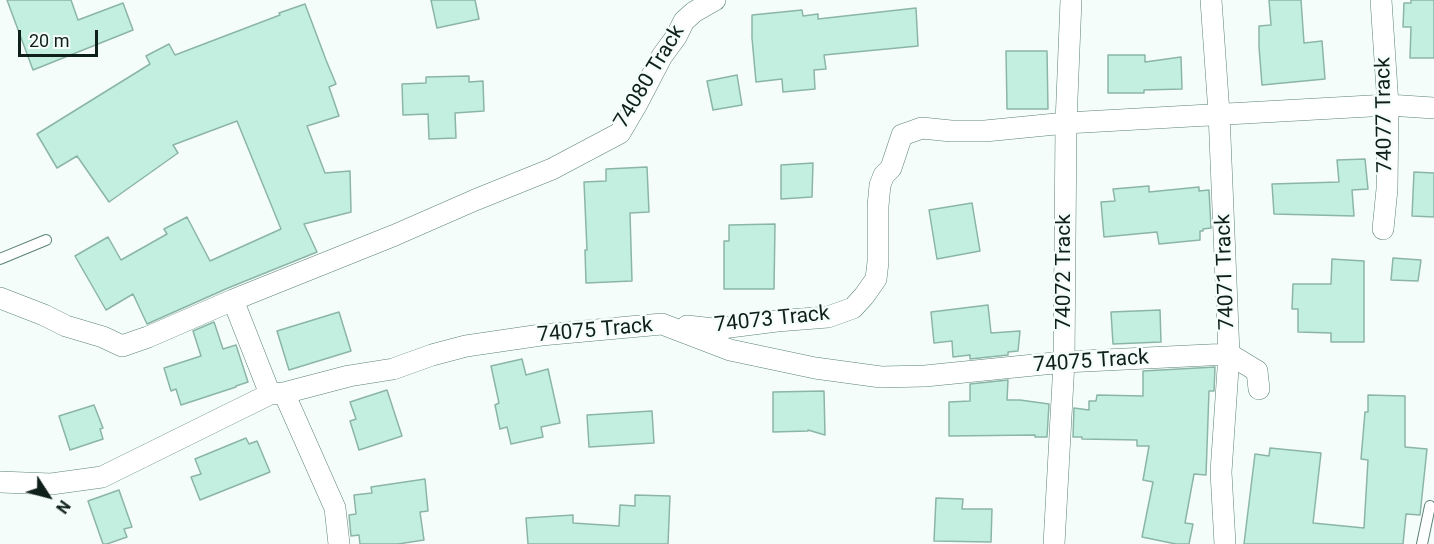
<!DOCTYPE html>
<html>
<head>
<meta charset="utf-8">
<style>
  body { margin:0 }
  #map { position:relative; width:1434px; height:544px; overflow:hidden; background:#f5fdfa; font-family:Roboto,sans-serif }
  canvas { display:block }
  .north { position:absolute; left:18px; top:466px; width:60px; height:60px; -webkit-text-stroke:4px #f5fdfa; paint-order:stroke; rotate:126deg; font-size:16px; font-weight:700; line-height:24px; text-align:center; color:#0f201b }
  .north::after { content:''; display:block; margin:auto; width:21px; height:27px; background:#0f201b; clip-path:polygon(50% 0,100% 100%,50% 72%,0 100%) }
  .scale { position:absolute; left:18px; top:30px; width:80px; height:27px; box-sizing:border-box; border:3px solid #0f201b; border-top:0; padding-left:8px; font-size:18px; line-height:21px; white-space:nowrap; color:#0f201b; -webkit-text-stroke:4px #f5fdfa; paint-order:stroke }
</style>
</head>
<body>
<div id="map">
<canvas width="1434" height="544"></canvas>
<div class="north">N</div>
<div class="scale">20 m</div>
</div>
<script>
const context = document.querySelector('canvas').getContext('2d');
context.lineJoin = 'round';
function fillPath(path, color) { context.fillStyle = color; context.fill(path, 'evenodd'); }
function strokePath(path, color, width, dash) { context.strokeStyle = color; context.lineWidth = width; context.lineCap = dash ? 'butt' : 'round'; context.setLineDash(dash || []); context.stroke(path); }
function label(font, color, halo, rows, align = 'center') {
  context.font = font + ' Roboto,sans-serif'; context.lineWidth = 5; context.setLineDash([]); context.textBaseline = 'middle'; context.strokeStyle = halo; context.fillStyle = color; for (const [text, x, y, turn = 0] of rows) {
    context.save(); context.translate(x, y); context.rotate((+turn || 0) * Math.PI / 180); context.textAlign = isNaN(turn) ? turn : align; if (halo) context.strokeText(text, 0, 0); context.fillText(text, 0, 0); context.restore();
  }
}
const building = new Path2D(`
  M7 0H71L78 20 123 3 133 30 33 70Z
  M431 0H475L479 19 437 28Z
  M1269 0H1301L1304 43 1322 41 1325 79 1262 85 1259 47V26L1271 25Z
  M1411 0H1434V58H1410L1411 27H1403L1404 3H1411Z
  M305 4 326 60 336 84 329 87 339 116 307 126 325 173 350 171 351 212 304 224 317 252 228 288 147 324 133 294 106 310 75 256 108 237 121 260 167 234 164 229 187 217 210 261 281 229 237 121 173 145 178 153 109 202 77 156 57 168 37 134 150 64 146 56 169 44 175 55 280 15 279 13Z
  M916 8 918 46 824 55 826 69 814 70 815 89 783 92 782 79 756 82 752 38V15L802 10 803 16 818 14V19Z
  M1006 51H1047L1048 109H1007Z
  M1108 55H1145V62L1181 57 1182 89 1144 90V93H1108Z
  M737 75 742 105 713 110 707 81Z
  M469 76V82L483 81 484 111 455 113 456 138 429 139 428 114 403 115 402 84 426 83V77Z
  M1365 159 1368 189 1352 190 1354 216 1274 214 1272 184 1339 182 1337 160Z
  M813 163 812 197 781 199V165Z
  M647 167 649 212 630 213 632 281 586 283 585 250H587L584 182 606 181V169Z
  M1414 172 1434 173V217L1412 216Z
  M1149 186V192L1199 187V191L1209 190 1211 228 1203 229V231H1200V240L1159 244 1157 232 1104 237 1101 202 1115 201 1113 189Z
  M972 203 980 251 937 259 929 210Z
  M775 224 774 289H724V241H729V225Z
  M1393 258 1421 260 1418 281 1391 280Z
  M1332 259 1364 261V342H1331V333L1298 332V309H1292L1293 284H1331Z
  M988 305 991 333 1020 331 1018 351 1008 352V355L970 359V355L953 357 952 341 934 343 931 312Z
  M1160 310 1161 342 1113 344 1111 312Z
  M339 312 351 351 289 370 277 331Z
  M214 322 223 349 236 345 248 382 236 386V387L181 405 176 389 171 391 164 368 201 356 193 331Z
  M522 359 526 375 548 369 560 423 541 427 543 437 511 444 507 427 500 429 495 405 499 403 491 366Z
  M1215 367 1214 391H1209L1206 475 1194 474 1185 523 1193 524 1189 544H1176L1142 537 1153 482 1143 480 1149 446H1137V440L1082 439V437H1073L1074 408 1089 410V401H1096L1097 395 1143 396V371Z
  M1008 380 1007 400H1020L1049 404 1047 437H1035V435L949 436V402L970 401V384Z
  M387 390 402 436 359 450 350 421 356 419 350 402Z
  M824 391 825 435 808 430V431L773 432V392Z
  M1368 395 1405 396V447L1427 449 1420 515 1406 514 1403 544H1244L1255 454 1269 456 1270 448 1321 453 1313 523 1364 528 1368 460 1361 459 1365 412H1368Z
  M94 405 103 428 100 429 103 439 70 450 59 416Z
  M652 411 654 443 589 447 587 415Z
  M246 438 249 444 257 441 270 472 200 500 191 477 201 474 195 459Z
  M425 479 428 511 420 512 424 540 398 544H360L359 535 351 536 349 515 356 514 354 495 372 493 371 487Z
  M119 490 132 527 124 529 127 537 107 544H103L88 501Z
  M635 495 670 496 668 544H528L526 518 573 515V523L619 526 620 505 635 506Z
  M936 498 963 499 962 509H992L991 542 934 541Z`);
fillPath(building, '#c3efe1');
strokePath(building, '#8bb5a8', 1.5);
const service = new Path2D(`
  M0 259 46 240
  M1422 544 1430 506`);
const minor = new Path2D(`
  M1211 0 1219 113 1229 354 1221 472 1225 544
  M1381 0 1388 105 1387 189 1383 229
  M0 298 44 315 66 326 103 337 122 346 148 337 233 300 270 394
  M233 300 395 235 475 200 552 169 620 133 637 104 662 56 676 37 684 21 694 12 715 0
  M687 326 714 329 777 321 828 317 853 308 864 296 876 279 878 262V206L880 185 884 175 891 168 902 135 922 128 951 131H985L1066 123 1388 105 1434 108
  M284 393 335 508 339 544
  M0 482 51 484 102 477 270 394 284 393 349 376 393 369 432 355 466 346 541 335 662 324 730 350 815 368 881 377 925 376 1064 362 1229 354 1257 371 1259 389
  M1054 544 1064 362 1066 123 1071 0`);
strokePath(service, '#5a8276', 12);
strokePath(minor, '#5a8276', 22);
strokePath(service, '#fff', 10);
strokePath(minor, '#fff', 21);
label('21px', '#0f201b', '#f5fdfa', [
  ["74080 Track",650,77,-59],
  ["74077 Track",1385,115,-91],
  ["74072 Track",1065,272,-90],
  ["74071 Track",1226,272,-92],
  ["74073 Track",772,320,-6],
  ["74075 Track",595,331,-5],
  ["74075 Track",1091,362,-4]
]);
</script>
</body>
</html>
